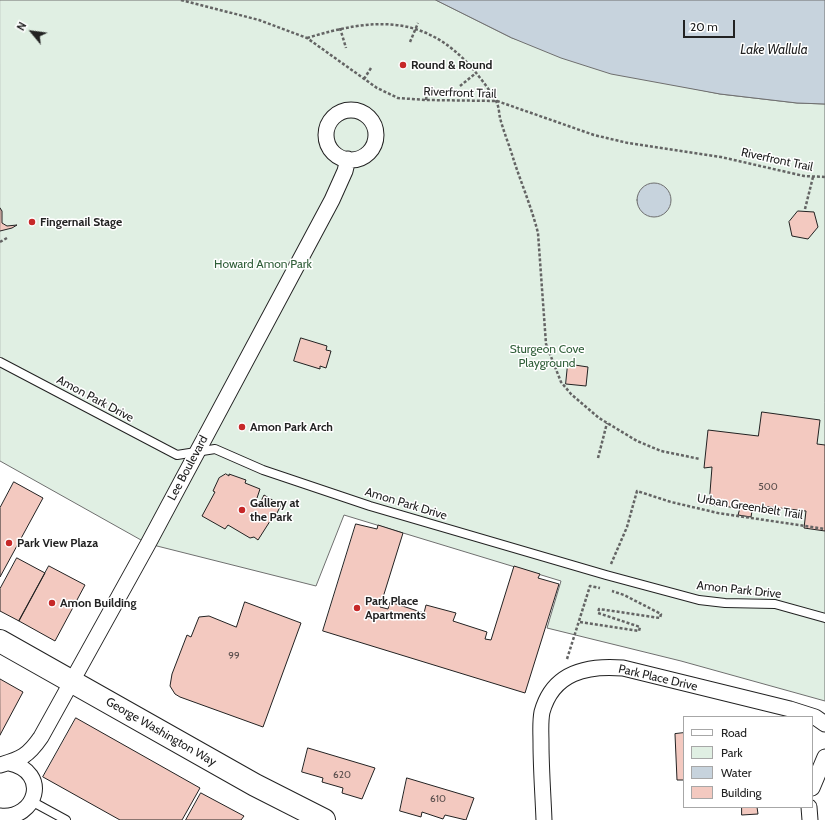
<!DOCTYPE html>
<html>
<head>
<meta charset="utf-8">
<style>
  body { margin:0 }
  #map { position:relative; width:825px; height:820px; overflow:hidden; background:#fff; font-family:Cabin,sans-serif }
  canvas { display:block }
  .legend { position:absolute; left:683px; top:716px; width:130px; height:92px; box-sizing:border-box; background:#fff; border:1px solid #a7a7a7; margin:0; padding:5px 7px; list-style:none; font-size:12px; color:#222 }
  .legend li { display:flex; align-items:center; gap:8px; height:20px }
  .legend b { width:20px; border:1px solid #a7a7a7 }
  .north { position:absolute; left:12px; top:12px; width:40px; height:40px; -webkit-text-stroke:3px #fff; paint-order:stroke; rotate:299deg; font-size:11px; font-weight:700; line-height:16px; text-align:center; color:#222 }
  .north::after { content:''; display:block; margin:auto; width:14px; height:18px; background:#222; clip-path:polygon(50% 0,100% 100%,50% 72%,0 100%) }
  .scale { position:absolute; left:683px; top:20px; width:52px; height:18px; box-sizing:border-box; border:2px solid #222; border-top:0; padding-left:5px; font-size:12px; line-height:14px; white-space:nowrap; color:#222; -webkit-text-stroke:3px #fff; paint-order:stroke }
</style>
</head>
<body>
<div id="map">
<canvas width="825" height="820"></canvas>
<ul class="legend">
<li><b style="height:5px;background:#fff"></b>Road</li>
<li><b style="height:11px;background:#e0efe3"></b>Park</li>
<li><b style="height:11px;background:#c7d3dd"></b>Water</li>
<li><b style="height:11px;background:#f3c9c0"></b>Building</li>
</ul>
<div class="north">N</div>
<div class="scale">20 m</div>
</div>
<script>
const context = document.querySelector('canvas').getContext('2d');
context.lineJoin = 'round';
function fillPath(path, color) { context.fillStyle = color; context.fill(path, 'evenodd'); }
function strokePath(path, color, width, dash) { context.strokeStyle = color; context.lineWidth = width; context.lineCap = dash ? 'butt' : 'round'; context.setLineDash(dash || []); context.stroke(path); }
function label(font, color, halo, rows, align = 'center') {
  context.font = font + ' Cabin,sans-serif'; context.lineWidth = 3; context.setLineDash([]); context.textBaseline = 'middle'; context.strokeStyle = halo; context.fillStyle = color; for (const [text, x, y, turn = 0] of rows) {
    context.save(); context.translate(x, y); context.rotate((+turn || 0) * Math.PI / 180); context.textAlign = isNaN(turn) ? turn : align; if (halo) context.strokeText(text, 0, 0); context.fillText(text, 0, 0); context.restore();
  }
}
const green = new Path2D(`
  M0 0H436L512 38 676 85 720 94 797 103 825 104V701L681 661 547 628 561 581 344 515 316 586 157 546 141 540 0 461Z`);
fillPath(green, '#e0efe3');
strokePath(green, '#6f6f6f', 1);
const water = new Path2D(`
  M436 0H825V104L797 103 720 94 611 74 561 58 512 38Z
  M637 200a17 17 0 1 1 34 0a17 17 0 1 1-34 0Z`);
fillPath(water, '#c7d3dd');
strokePath(water, '#6f6f6f', 1);
const building = new Path2D(`
  M0 208 2 211V223L7 226 17 225 12 228 0 231Z
  M798 211 814 212 818 227 808 239 792 236 789 222Z
  M301 338 327 346 326 350 331 351 326 368 320 366V369L294 361Z
  M568 364 588 367 586 386 566 384Z
  M762 412 820 420 817 444 825 445V531L804 528 806 511 753 505 751 517 738 515 740 508 709 505 712 467 704 468 708 430 758 436Z
  M226 474 229 476V474L246 480 245 483 260 489 256 501 260 503 264 495 281 505 274 519 272 518 258 540 254 537 250 538 228 525 225 529 202 516 215 492 213 491 219 478Z
  M14 482 43 498 0 577V508Z
  M356 524 377 529 378 525 403 533 380 607 388 609 390 602 424 613 426 605 456 613 453 621 487 632 485 639 491 640 514 566 540 574 538 578 559 584 525 693 323 631Z
  M17 558 45 573 19 621 0 611V589Z
  M49 566 85 585 55 641 19 621Z
  M245 602 301 623 263 727 180 697 175 694 170 686 172 674 187 635 191 637 199 617 209 616 236 627Z
  M0 679 23 692 0 735Z
  M76 718 200 788 182 820H120L43 777Z
  M684 733V780H677L675 734Z
  M308 748 375 768 362 799 342 793 343 788 322 782 323 778 302 772Z
  M407 778 474 798 466 820 445 815 443 819 422 812 421 817 400 811Z
  M201 793 244 816 241 820H186Z
  M742 807H757L758 814 742 815Z`);
fillPath(building, '#f3c9c0');
strokePath(building, '#222', 1);
const service = new Path2D(`
  M0 362 177 455 215 449 263 470 370 506 606 575 699 600 725 603 775 604 825 618
  M33 802 66 820`);
const minor = new Path2D(`
  M326 135a25 25 0 1 1 50 0a25 25 0 1 1-50 0Z
  M0 765C21 759 28 756 41 737L148 544 332 200 345 171 348 159
  M812 788 825 757
  M809 807 810 820
  M0 816C36 820 51 772 9 763
  M544 820C543 794 541 769 541 743 541 733 540 722 542 712 553 672 587 665 623 668L790 709 815 717 825 724`);
const primary = new Path2D(`
  M0 641 255 785 324 820`);
strokePath(service, '#222', 10);
strokePath(minor, '#222', 17);
strokePath(primary, '#222', 24);
strokePath(new Path2D(`
  M181 0 259 20 307 38 377 88 398 98 426 100 497 101 594 135 628 143 721 157 804 176 825 177
  M340 28 346 48
  M307 38C373 18 424 13 473 69 481 79 490 90 496 101 499 106 499 113 500 118 504 133 510 147 514 161 522 185 532 209 538 233L546 344 561 382 571 394 599 418 637 441 661 451 700 459
  M410 42 418 23
  M364 79 371 68
  M460 86 476 73
  M426 100 428 87
  M805 209 813 177
  M0 242 7 238
  M598 458 607 423
  M611 564 627 527 637 491 671 502 718 513 825 529
  M580 622 639 631 640 627 598 613 599 609 660 618 661 614 624 595 612 591
  M567 659 590 586 600 588`), '#646464', 2.5, [3, 2]);
strokePath(service, '#fff', 8);
strokePath(minor, '#fff', 15);
strokePath(primary, '#fff', 22);
for (const [x, y, r, color] of [
  [403,65,4,"#c62828"],
  [32,222,4,"#c62828"],
  [242,427,4,"#c62828"],
  [242,510,4,"#c62828"],
  [9,543,4,"#c62828"],
  [52,603,4,"#c62828"],
  [357,608,4,"#c62828"]
]) { const dot = new Path2D(); dot.arc(x, y, r, 0, 2 * Math.PI); context.fillStyle = color; context.fill(dot); strokePath(dot, '#fff', 1.5); }
label('10px', '#564c4a', null, [
  ["500",768,487],
  ["99",234,656],
  ["620",342,775],
  ["610",438,799]
]);
label('bold 12px', '#222', '#fff', [
  ["Round & Round",411,65],
  ["Fingernail Stage",40,222],
  ["Amon Park Arch",250,427],
  ["Gallery at",250,503],
  ["the Park",250,517],
  ["Park View Plaza",17,543],
  ["Park Place",365,601],
  ["Apartments",365,615],
  ["Amon Building",60,603]
], 'left');
label('12px', '#222', '#fff', [
  ["Riverfront Trail",460,93,2],
  ["Riverfront Trail",777,160,12],
  ["Amon Park Drive",95,399,28],
  ["Lee Boulevard",188,468,-62],
  ["Amon Park Drive",406,504,17],
  ["Urban Greenbelt Trail",750,507,9],
  ["Amon Park Drive",739,590,6],
  ["Park Place Drive",658,678,13],
  ["George Washington Way",161,732,30]
]);
label('12px', '#2f5e38', '#fff', [
  ["Howard Amon Park",263,264],
  ["Sturgeon Cove",547,349],
  ["Playground",547,363]
]);
label('italic 13px', '#222', '#fff', [
  ["Lake Wallula",774,50]
]);
</script>
</body>
</html>
